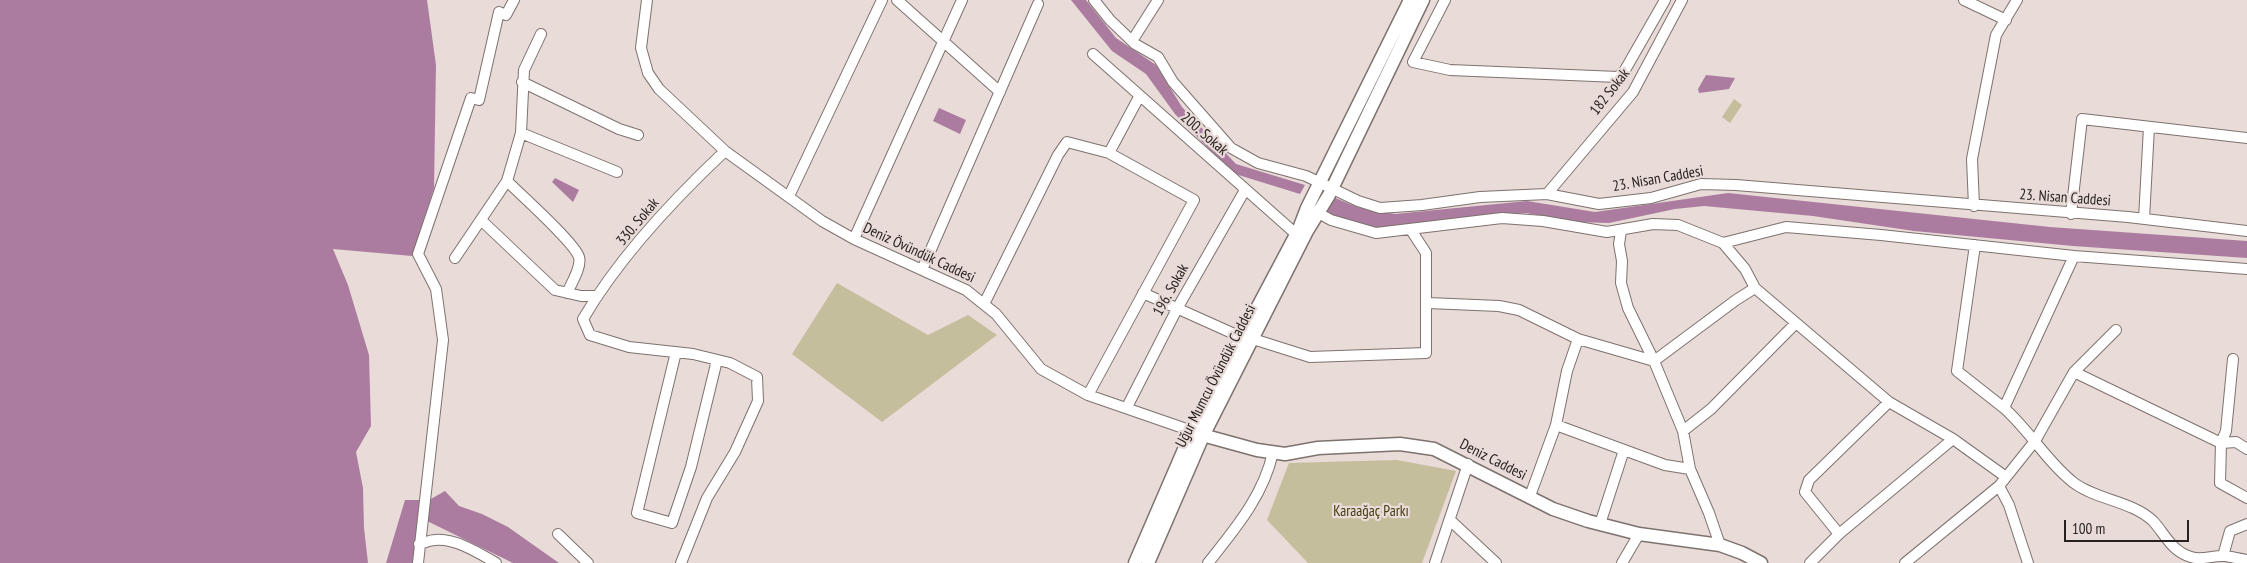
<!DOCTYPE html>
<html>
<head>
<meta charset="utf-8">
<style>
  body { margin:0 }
  #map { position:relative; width:2247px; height:563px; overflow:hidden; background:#e8dbd8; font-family:"PT Sans Narrow",sans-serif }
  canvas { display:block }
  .scale { position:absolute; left:2064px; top:520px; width:125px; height:22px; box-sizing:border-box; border:2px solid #262120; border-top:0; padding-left:6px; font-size:15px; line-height:18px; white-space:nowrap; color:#262120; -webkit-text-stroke:4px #e8dbd8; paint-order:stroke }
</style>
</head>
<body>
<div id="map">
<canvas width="2247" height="563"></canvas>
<div class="scale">100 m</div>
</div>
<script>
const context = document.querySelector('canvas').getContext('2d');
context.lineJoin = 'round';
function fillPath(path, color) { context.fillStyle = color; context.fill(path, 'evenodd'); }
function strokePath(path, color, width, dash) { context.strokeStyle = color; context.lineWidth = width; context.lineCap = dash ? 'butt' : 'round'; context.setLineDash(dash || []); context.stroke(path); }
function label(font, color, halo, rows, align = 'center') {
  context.font = font + ' "PT Sans Narrow",sans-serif'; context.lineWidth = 4.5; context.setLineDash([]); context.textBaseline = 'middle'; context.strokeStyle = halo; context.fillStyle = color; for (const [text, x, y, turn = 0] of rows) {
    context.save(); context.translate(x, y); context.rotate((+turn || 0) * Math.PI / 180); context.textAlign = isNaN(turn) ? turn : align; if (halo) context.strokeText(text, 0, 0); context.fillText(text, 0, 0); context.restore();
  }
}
fillPath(new Path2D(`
  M1734 99 1742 105 1730 123 1722 117Z
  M837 283 928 335 968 315 997 335 882 422 792 354Z
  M1397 460 1456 471 1422 563H1308L1267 520 1289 463Z`), '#c5be9c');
fillPath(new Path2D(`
  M0 0H427L436 65 434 188 412 256 333 249 348 285 369 355 371 426 356 452 363 488 364 528 368 563H0Z
  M1071 0H1086L1116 38 1156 65 1182 107 1236 164 1305 185 1300 194 1232 173 1175 114 1146 74 1112 51Z
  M1706 75 1735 78 1729 89 1699 93 1698 89Z
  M939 108 966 120 960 134 933 121Z
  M555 178 579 190 573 202 552 182Z
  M1728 193 2050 227 2247 241V258L2073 246 1914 231 1813 216 1704 206 1675 209 1609 223 1576 222 1526 213 1378 228 1364 226 1324 213 1333 197 1357 207 1395 214 1527 201 1595 212Z
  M445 491 459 506 482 514 508 527 559 563H513L427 521 419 563H386L405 500H429Z`), '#ac7ca0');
const minor = new Path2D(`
  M647 0 641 48 648 73 659 89 725 151 822 221 854 239 966 290 996 314 1041 369 1088 395 1192 431
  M897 0 1000 92
  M1094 0 1110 20 1135 44 1158 57 1173 82 1231 148 1258 163 1306 176 1358 201 1380 208 1422 205 1480 197 1547 194 1599 204 1651 198 1701 184 1736 185 2128 217 2247 231
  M1445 0 1413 62 1450 70 1618 77 1625 70 1665 0
  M1964 0 2006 20
  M1132 41 1158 0
  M1093 54 1296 234
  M522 82 619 129 638 135
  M521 133 617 172
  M1109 153 1139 97
  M507 181C521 195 574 242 579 257 582 267 571 284 567 293
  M1547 194 1633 92 1682 0
  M789 196 882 0
  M1974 206 1972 159 1996 35 2017 0
  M1313 210 1331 220 1376 233 1502 218 1543 221 1607 232 1653 224 1678 225 1723 243 1745 269 1755 288 1889 402 1953 439 2006 477
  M2071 214 2082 119 2247 138
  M2144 219 2149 127
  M481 220 555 290 581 296H596
  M1621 231 1619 244 1622 261 1621 283 1628 308 1654 361 1683 431 1690 469 1709 513 1720 545
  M854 239 962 0
  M1723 243 1786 227 1881 235 2074 256 2247 269
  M1975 245 1957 371 2004 408
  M2074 256 2004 408C2030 431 2047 462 2074 483 2097 500 2132 501 2153 521 2165 534 2171 551 2191 557 2202 561 2213 555 2225 556 2232 557 2240 559 2247 560
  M455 258 507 181 521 133 524 70 541 34
  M922 270 1038 4
  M1143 293 1241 337
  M1428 303 1499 306 1519 310 1578 339 1654 361 1736 300 1755 288
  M984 304 1058 155 1067 142 1109 153 1194 200 1088 395
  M1253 339 1310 357 1426 353V253L1411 230
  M676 352 637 513 672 523 691 467 717 360
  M2233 359 2226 431 2221 443 2236 442 2247 449
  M2074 372 2116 330
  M1127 407 1178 307 1245 190
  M1556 425 1665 465 1690 469
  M1683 431 1711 409 1796 323
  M1999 486 2009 505 2028 563
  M1530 496 1556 425 1567 371 1578 339
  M1451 521 1496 563
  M1600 524 1624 450
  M558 534 588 563
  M1839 534 1805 492 1809 480 1889 402
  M419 544C424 543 430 540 435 540 455 538 479 553 496 563
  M2223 556 2230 531 2247 524
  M418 563 443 340 436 289 418 254 471 98 479 100 499 12 506 15 514 0
  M681 563 707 498 735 452 758 401 757 377 730 363 693 354 629 347 590 335 583 319C619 257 673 200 725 151
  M1208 563C1235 529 1264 495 1273 452
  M1435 563 1468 464
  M1622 563 1639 534
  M1810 563 1839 534 1953 439
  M1905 563 1999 486 2035 441 2074 372 2221 443 2220 483 2247 498`);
const tertiary = new Path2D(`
  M1195 433 1257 450 1285 454 1318 448 1400 444 1434 449 1553 509 1588 521 1639 534 1720 545 1742 553 1761 563
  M1135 563 1192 431 1299 229 1307 208 1410 0
  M1148 563 1203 436 1307 231 1329 195 1423 0`);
strokePath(minor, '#7d726e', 12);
strokePath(tertiary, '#7d726e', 15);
strokePath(minor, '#fff', 10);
strokePath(tertiary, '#fff', 12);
label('15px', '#262120', '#e8dbd8', [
  ["182 Sokak",1610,92,-52],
  ["200. Sokak",1204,134,41],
  ["23. Nisan Caddesi",1658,179,-10],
  ["23. Nisan Caddesi",2065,198,4],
  ["330. Sokak",638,222,-50],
  ["Deniz Övündük Caddesi",919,253,25],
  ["196. Sokak",1171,290,-61],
  ["Uğur Mumcu Övündük Caddesi",1216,376,-63],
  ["Deniz Caddesi",1493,460,27]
]);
label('15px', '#443b0d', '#e8dbd8', [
  ["Karaağaç Parkı",1371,512]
]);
</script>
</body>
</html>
